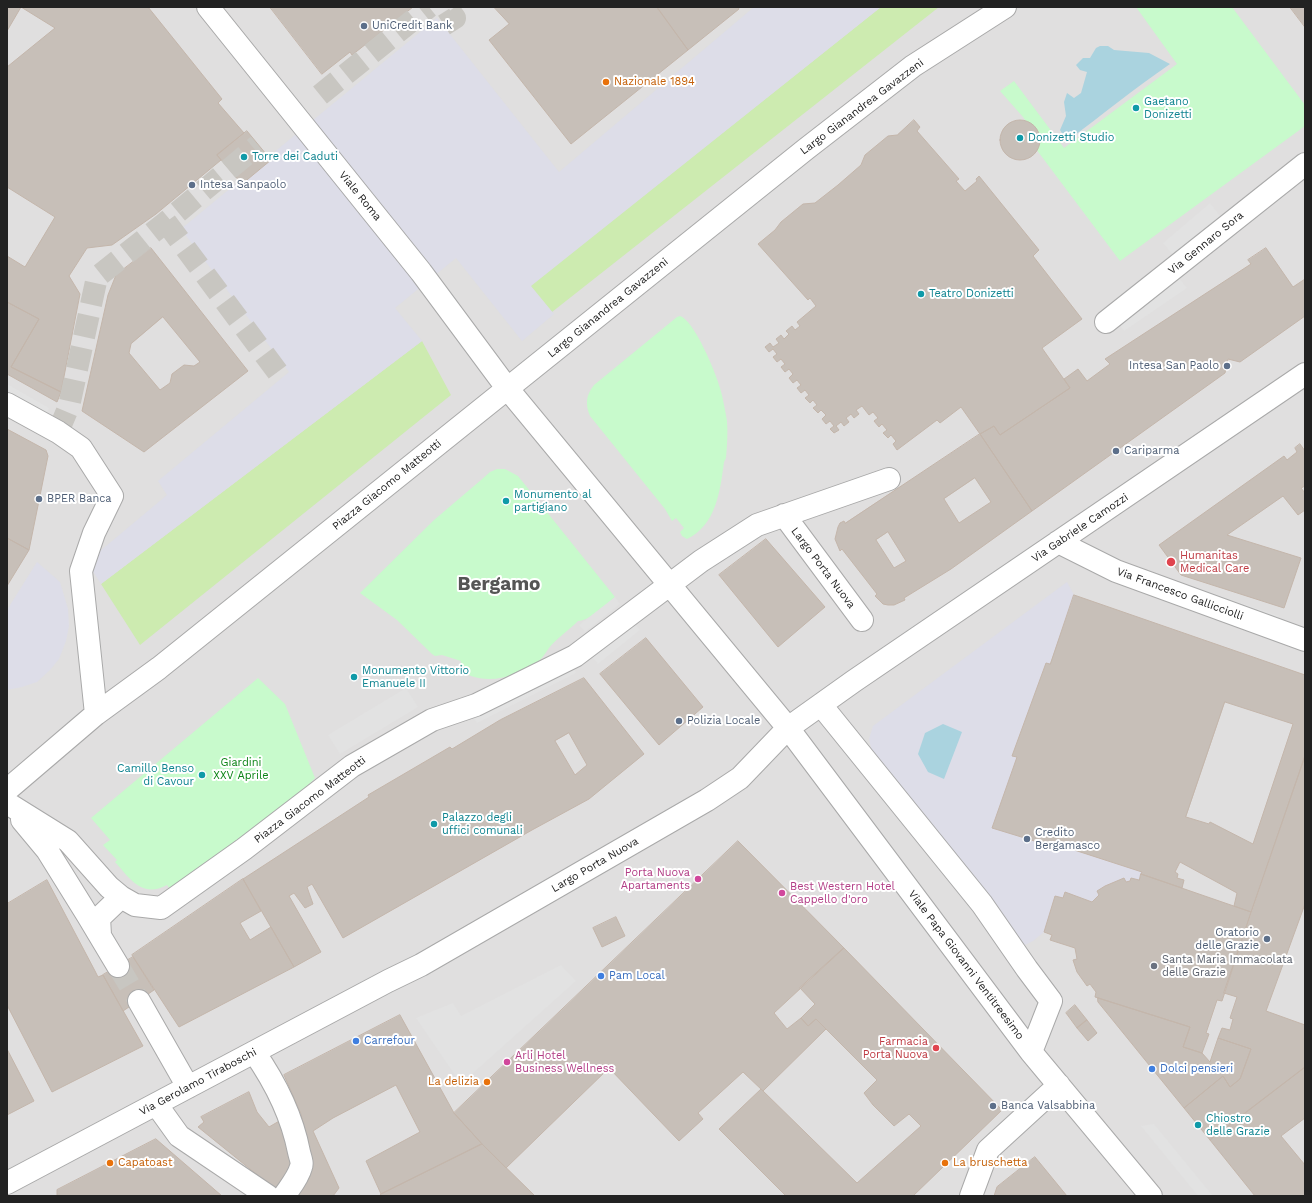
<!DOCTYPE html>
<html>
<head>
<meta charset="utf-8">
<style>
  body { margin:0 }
  #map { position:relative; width:1312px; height:1203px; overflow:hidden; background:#f2efe9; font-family:"Work Sans",sans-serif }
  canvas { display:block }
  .frame { position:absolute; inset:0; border:8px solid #222; pointer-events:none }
</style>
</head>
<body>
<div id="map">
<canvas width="1312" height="1203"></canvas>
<div class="frame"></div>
</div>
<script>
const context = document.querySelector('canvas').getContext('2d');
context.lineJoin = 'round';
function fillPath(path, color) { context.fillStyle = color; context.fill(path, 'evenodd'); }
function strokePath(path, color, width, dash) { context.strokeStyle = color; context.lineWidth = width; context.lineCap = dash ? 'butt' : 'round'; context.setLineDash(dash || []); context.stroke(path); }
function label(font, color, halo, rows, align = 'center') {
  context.font = font + ' "Work Sans",sans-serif'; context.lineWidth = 4; context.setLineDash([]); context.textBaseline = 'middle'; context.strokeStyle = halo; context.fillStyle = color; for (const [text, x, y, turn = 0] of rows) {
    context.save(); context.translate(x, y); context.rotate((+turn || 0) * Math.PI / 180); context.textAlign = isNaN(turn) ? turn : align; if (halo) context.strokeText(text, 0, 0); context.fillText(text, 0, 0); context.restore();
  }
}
fillPath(new Path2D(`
  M7 7H1305V1196H7Z`), '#e0dfdf');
fillPath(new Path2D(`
  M881 7H939L552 312 530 286Z
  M422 341 451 395 140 645 101 584Z`), '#cdebb0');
fillPath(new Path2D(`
  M1136 7H1232L1305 105V126L1120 261 1036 149 1037 137 1023 117 1000 91 1014 81 1064 148 1177 64Z
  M680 316C694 320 716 373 720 388 723 398 725 410 727 421 728 433 727 446 726 458L724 462C720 492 716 525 687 539L682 536 680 532 684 528 676 518 672 521 665 509 590 416C585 404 586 395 594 385L677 317Z
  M497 469H505L518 476 615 597C606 605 589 621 578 621 570 629 555 640 549 648 546 652 543 657 540 660 522 675 493 684 471 676 463 673 460 669 461 661L442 655 435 656 432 654 397 620 360 593 434 520 481 480 490 472Z
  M258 678 285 704 315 778 290 804 170 889 167 885C142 898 131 880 115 862L117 860 103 845 110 840 91 818Z`), '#c8facc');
fillPath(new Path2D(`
  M1210 203 1224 221 1177 260 1163 243Z
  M1178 277 1187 288 1124 331 1116 320Z
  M7 384 49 408 45 416 7 395Z
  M1183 583 1279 616 1276 625 1173 588Z
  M615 597 620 604 585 632 579 625Z
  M634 623 640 630 598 664 592 657Z
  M572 665 576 673 477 723 473 716Z
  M406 688 418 707 340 754 328 735Z
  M561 965 576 981 461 1084 416 1018 453 1003 461 1016Z
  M1154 1124 1213 1196H1198L1141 1126Z`), '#e2e2e2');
fillPath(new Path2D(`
  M754 7H881L531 286 554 314 522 341 456 258 395 308 422 341 101 584 87 562 167 495 158 481 289 372 181 229 437 18 559 172Z
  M37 562 60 582 68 609 69 626 66 641 59 659 50 670 37 682 22 687 7 690V610Z
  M1067 582 1074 595 1050 664 1046 663 1012 755 1017 757 1064 850 1065 847 1142 872 1139 880 1132 878 1130 881 1126 882 1124 878 1105 886 1097 891 1099 895 1092 902 1065 892 1063 898 1055 896 1044 932 1033 941 1025 945 872 752 869 739 873 726Z`), '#dddde8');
fillPath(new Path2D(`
  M1100 46H1108L1114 50 1149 53 1170 64C1135 88 1102 115 1067 141L1060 130 1066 116 1064 102 1067 93 1074 98 1081 93 1087 72 1080 70 1076 65 1083 58H1090L1096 48Z
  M943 724 962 732 944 779 928 772 918 754 925 733Z`), '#aad3df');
const building = new Path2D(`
  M7 7H148L222 99 218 103 244 133 217 155 221 160 156 214 112 245 87 248 69 276 80 294 61 392 11 367 39 319 7 302V256L25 267 55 217 7 187V67L55 28 21 7 7 31Z
  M270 7H413L352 55 350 52 322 74Z
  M494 7H657L688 50 571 144 489 40 509 24Z
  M660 7H738L739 9 688 50 658 9Z
  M1290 7H1305V27Z
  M1000 140a20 20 0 1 1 40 0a20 20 0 1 1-40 0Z
  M914 120 920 127 917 131 959 179 956 181 965 191 977 181 976 179 979 176 1039 250 1033 256 1082 319 1042 348 1070 388 1000 435 994 426 980 434 961 407 940 423 937 420 897 450 893 444 896 441 891 435 888 438 883 433 887 430 882 424 879 427 874 421 878 418 873 412 869 415 862 406 856 410 859 414 854 418 851 414 846 418 849 422 844 426 841 422 836 426 839 430 834 433 830 429 834 426 830 421 826 424 822 419 826 415 821 410 818 413 813 408 817 405 813 400 810 403 805 398 809 395 805 390 801 393 797 388 801 385 797 380 793 383 789 378 793 374 789 369 785 372 781 367 785 364 781 359 777 362 773 357 777 354 773 349 769 352 765 347 770 343 773 347 779 343 776 339 781 335 784 339 789 334 786 331 792 326 795 330 800 326 797 322 816 306 810 298 808 300 758 244 775 230 781 222 803 204 815 203 838 185 861 165 865 155 888 136 897 135Z
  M247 131 271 160 242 184 217 155Z
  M151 248 248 371 144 452 82 411 108 295 116 275ZM163 317 200 362 194 366 184 365 172 374 170 383 160 390 129 353 131 344Z
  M1266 248 1293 287 1305 279V316L1240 362 1228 359 1225 373 1032 511 980 434 994 426 1000 435 1070 388 1064 379 1078 369 1087 381 1110 364 1105 359 1251 264 1248 260Z
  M7 302 39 319 11 367 61 392 57 402 7 374Z
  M7 429 46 450 48 456 29 550 7 538Z
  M980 434 1032 511 951 569 904 598 905 600 894 605H888L883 604 875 596 877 594 842 549 840 551 835 539 838 527 840 523 844 521 845 523ZM975 478 991 502 959 523 944 499ZM888 532 906 561 894 568 876 540Z
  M1300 444 1305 451V486L1301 488 1305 493V510L1298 515 1283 496 1227 535 1301 558 1284 608 1181 575 1159 545 1284 456 1287 460 1297 452 1295 448Z
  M7 538 29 550 7 586Z
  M766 539 825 607 778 647 719 575Z
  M1074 595 1305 675V756L1251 912 1234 906 1237 893 1180 862 1175 872 1178 874 1177 878 1184 880 1182 888 1141 874 1142 872 1065 847 1064 850 992 828 1017 757 1012 756 1046 663 1050 664ZM1225 702 1293 724 1253 844 1210 822 1209 824 1186 817Z
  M646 638 703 707 659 745 600 674Z
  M584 678 644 754 589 799 532 830 343 938 312 884 307 887 313 904 305 908 294 893 289 896 321 952 294 967 243 879 369 797 368 795 450 747 452 749 500 720ZM569 733 587 765 575 775 555 741Z
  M1305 756V904L1266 1011 1305 1025V1068H1304L1210 1140 1184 1108 1223 1076 1230 1087 1240 1079 1251 1049 1218 1038 1222 1028 1230 1030 1233 1019 1230 1018 1237 997 1224 993Z
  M738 841 844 948 774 1013 787 1029 801 1018 808 1026 816 1019 826 1029 763 1091 743 1072 698 1113 703 1119 679 1141 609 1068 506 1168 482 1144 454 1113Z
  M1141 874 1251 912 1222 1001 1217 1000 1206 1033 1209 1034 1202 1053 1183 1047 1190 1027 1095 997 1096 992 1090 984 1087 986 1077 972 1073 960 1077 959 1075 948 1050 940 1052 935 1044 932 1055 896 1063 898 1065 892 1092 902 1099 895 1097 891 1105 886 1124 878 1126 882 1130 881 1131 878 1139 880Z
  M243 879 261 911 240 923 250 940 271 927 294 967 179 1027 132 955Z
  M47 880 95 971 98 977 103 975 143 1046 52 1092 7 1005V904Z
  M616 917 625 936 602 947 593 928Z
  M844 948 1002 1110 913 1196H786L719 1129 761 1089 857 1183 921 1126 909 1114 894 1126 873 1105 864 1093 877 1080 816 1019 808 1026 801 1018 815 1004 800 988Z
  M133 957 154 990 123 1011 103 975Z
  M1098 998 1190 1027 1183 1047 1202 1053 1210 1062 1218 1038 1251 1049 1240 1079 1230 1087 1223 1076 1184 1108 1098 1002Z
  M1075 1005 1087 1020 1077 1028 1066 1013Z
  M400 1015 454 1113 482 1144 381 1194 366 1161 420 1132 396 1085 333 1118 313 1131 339 1188 333 1196H295L312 1168 301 1114 284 1075Z
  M1087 1020 1097 1033 1088 1041 1077 1028Z
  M7 1049 34 1101 7 1115Z
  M1304 1068H1305V1118L1281 1136 1305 1165V1196H1255L1210 1140Z
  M249 1092 257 1112 269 1127 281 1120 289 1142 291 1167 276 1190 198 1127 204 1122 201 1117Z
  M156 1139 222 1196H57V1190Z
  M482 1144 535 1196H379L381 1194Z
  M1035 1157 1067 1196H994L997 1187Z`);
fillPath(building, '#c7bfb8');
strokePath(building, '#c4b6ab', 1);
strokePath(new Path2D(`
  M444 25 455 18 447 7
  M320 95 429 7
  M166 222 282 378
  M58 432 69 406 97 277 166 222 258 145
  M118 966 139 1001`), '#c8c6c1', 22, [22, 11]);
const minor = new Path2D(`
  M208 7 421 272 507 388 788 728 1031 1052 1151 1196
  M1106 322 1305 164
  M7 404 58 432 81 448 112 496 94 533 81 571 96 714
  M784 515 862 620
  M1058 542 1116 571 1305 640
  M821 705 982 904 1027 969 1051 1001 1031 1052
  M7 790 96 714 159 668 806 149 913 66 1005 7
  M7 803 68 841 109 887 121 897 135 905 161 908 244 849 352 766 432 720 476 705 575 656 701 561 757 525 889 479
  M22 820 47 850 88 916 118 966
  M100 935 99 918 121 897
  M139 1001 188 1087
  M254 1052C275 1082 292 1116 299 1152 300 1157 303 1163 301 1167 298 1178 290 1187 284 1196
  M156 1104 179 1136 268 1196
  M7 1183 388 981 421 965 707 800 740 778 788 728 854 681 1305 374
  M971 1196 988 1150 1059 1085`);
strokePath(minor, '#a9a9a9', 24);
strokePath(minor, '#fff', 22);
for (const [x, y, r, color] of [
  [364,26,4,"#5c6f8a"],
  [606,82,4,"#e8710a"],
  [1136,108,4,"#0f9aa8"],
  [1020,138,4,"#0f9aa8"],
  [244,157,4,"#0f9aa8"],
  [192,185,4,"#5c6f8a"],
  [921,294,4,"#0f9aa8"],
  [1227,366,4,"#5c6f8a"],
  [1116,451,4,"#5c6f8a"],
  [39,499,4,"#5c6f8a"],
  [506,501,4,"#0f9aa8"],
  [1171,562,5,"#e0444e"],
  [354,677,4,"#0f9aa8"],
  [679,721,4,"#5c6f8a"],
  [202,775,4,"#0f9aa8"],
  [434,824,4,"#0f9aa8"],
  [1027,839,4,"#5c6f8a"],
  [698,879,4,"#d1479c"],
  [782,893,4,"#d1479c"],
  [1267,939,4,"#5c6f8a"],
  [1154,966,4,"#6b7280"],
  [601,976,4,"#3f7fe0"],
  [356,1041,4,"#3f7fe0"],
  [936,1048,4,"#e0444e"],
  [507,1062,4,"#d1479c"],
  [1152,1069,4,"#3f7fe0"],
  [487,1082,4,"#e8710a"],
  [993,1106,4,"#5c6f8a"],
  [1198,1125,4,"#0f9aa8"],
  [110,1163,4,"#e8710a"],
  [945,1163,4,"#e8710a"]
]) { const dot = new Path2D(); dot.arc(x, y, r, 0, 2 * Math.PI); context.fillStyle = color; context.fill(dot); strokePath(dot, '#fff', 1.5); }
label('11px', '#4e5e75', '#fff', [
  ["UniCredit Bank",372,26],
  ["Intesa Sanpaolo",200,185],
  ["Intesa San Paolo",1219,366,"right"],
  ["Cariparma",1124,451],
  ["BPER Banca",47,499],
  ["Polizia Locale",687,721],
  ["Credito",1035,833],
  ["Bergamasco",1035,846],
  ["Oratorio",1259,933,"right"],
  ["delle Grazie",1259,946,"right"],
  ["Banca Valsabbina",1001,1106]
], 'left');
label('11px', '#c56008', '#fff', [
  ["Nazionale 1894",614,82],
  ["La delizia",479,1082,"right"],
  ["Capatoast",118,1163],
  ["La bruschetta",953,1163]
], 'left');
label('11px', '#0d838f', '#fff', [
  ["Gaetano",1144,102],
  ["Donizetti",1144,115],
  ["Donizetti Studio",1028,138],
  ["Torre dei Caduti",252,157],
  ["Teatro Donizetti",929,294],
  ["Monumento al",514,495],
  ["partigiano",514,508],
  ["Monumento Vittorio",362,671],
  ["Emanuele II",362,684],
  ["Camillo Benso",194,769,"right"],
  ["di Cavour",194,782,"right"],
  ["Palazzo degli",442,818],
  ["uffici comunali",442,831],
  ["Chiostro",1206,1119],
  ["delle Grazie",1206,1132]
], 'left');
label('11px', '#222', '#fff', [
  ["Largo Gianandrea Gavazzeni",862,107,-37],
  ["Viale Roma",360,196,51],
  ["Via Gennaro Sora",1206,243,-39],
  ["Largo Gianandrea Gavazzeni",608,308,-39],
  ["Piazza Giacomo Matteotti",387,485,-39],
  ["Via Gabriele Camozzi",1080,528,-34],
  ["Largo Porta Nuova",823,568,53],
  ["Via Francesco Gallicciolli",1180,594,20],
  ["Piazza Giacomo Matteotti",310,800,-37],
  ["Largo Porta Nuova",595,865,-30],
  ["Viale Papa Giovanni Ventitreesimo",966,965,53],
  ["Via Gerolamo Tiraboschi",198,1082,-28]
]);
label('11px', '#be3a42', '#fff', [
  ["Humanitas",1180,556],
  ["Medical Care",1180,569],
  ["Farmacia",928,1042,"right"],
  ["Porta Nuova",928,1055,"right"]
], 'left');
label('11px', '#0c8416', '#fff', [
  ["Giardini",241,763],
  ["XXV Aprile",241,776]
]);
label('11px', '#b23c85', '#fff', [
  ["Porta Nuova",690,873,"right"],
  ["Apartaments",690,886,"right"],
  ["Best Western Hotel",790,887],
  ["Cappello d'oro",790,900],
  ["Arli Hotel",515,1056],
  ["Business Wellness",515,1069]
], 'left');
label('11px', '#5b616d', '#fff', [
  ["Santa Maria Immacolata",1162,960],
  ["delle Grazie",1162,973]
], 'left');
label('11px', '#366cbe', '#fff', [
  ["Pam Local",609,976],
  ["Carrefour",364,1041],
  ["Dolci pensieri",1160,1069]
], 'left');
label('bold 19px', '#555', '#fff', [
  ["Bergamo",499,584]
]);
</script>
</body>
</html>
